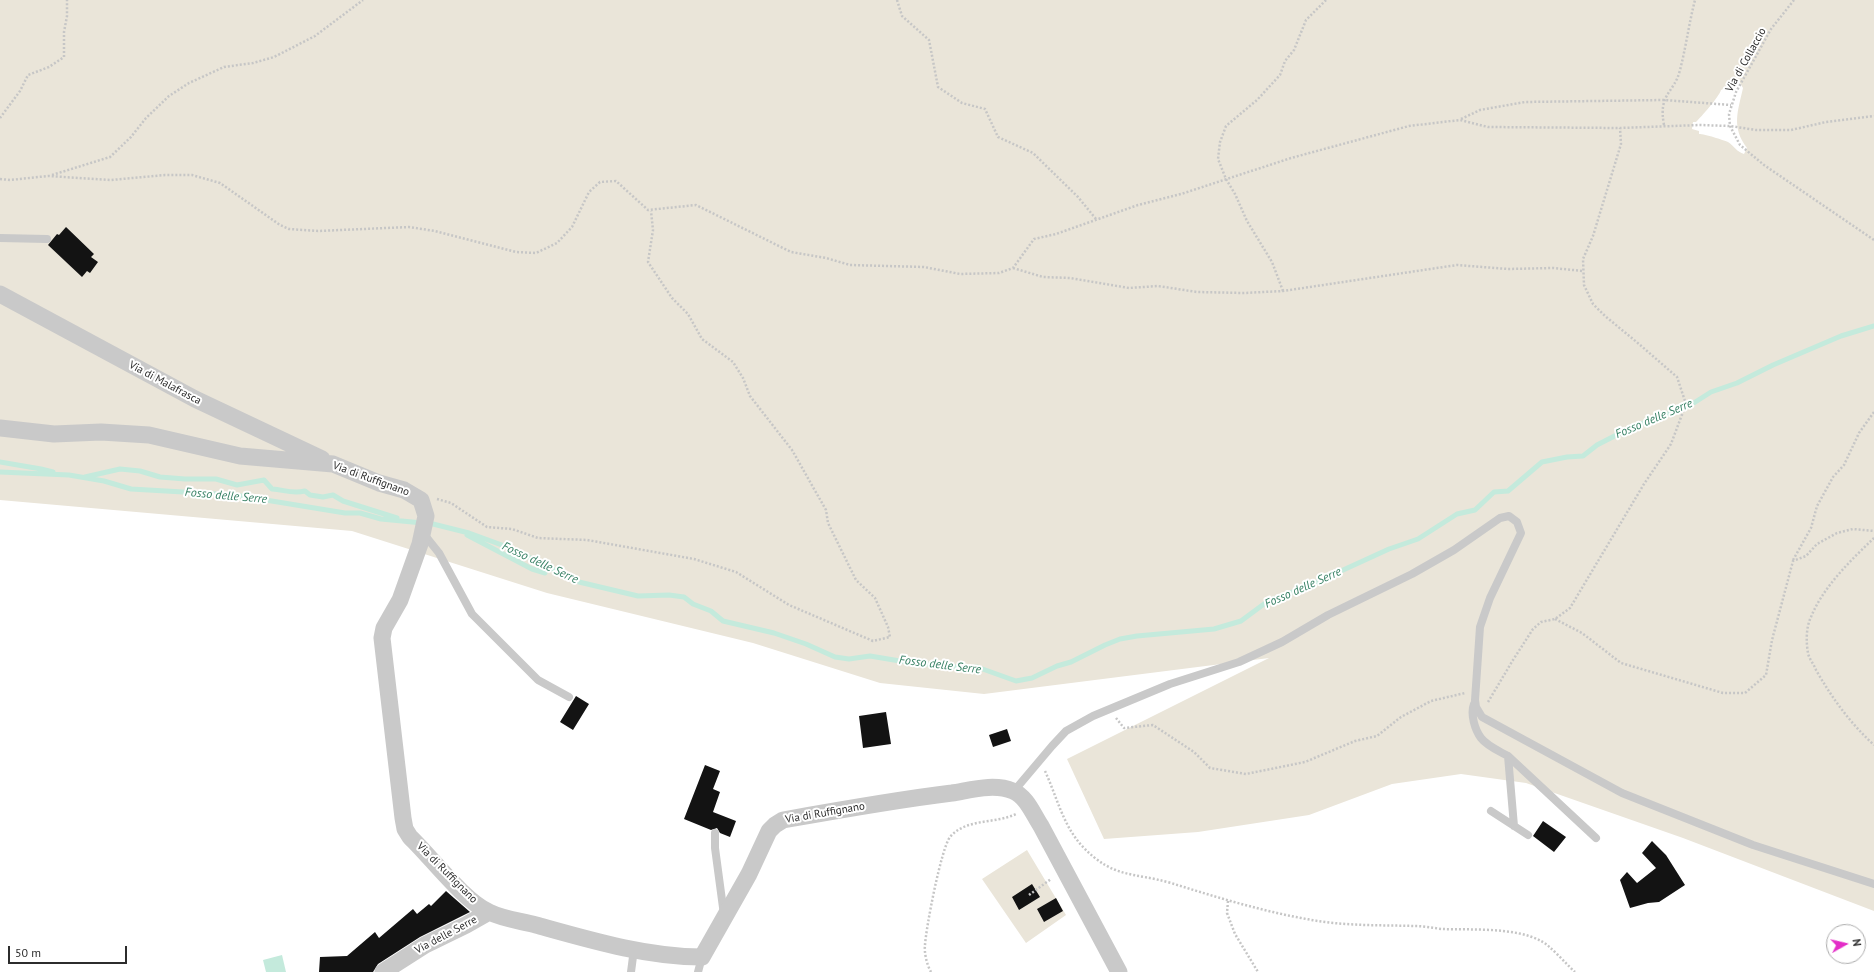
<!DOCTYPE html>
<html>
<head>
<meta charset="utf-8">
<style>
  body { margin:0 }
  #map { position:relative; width:1874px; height:972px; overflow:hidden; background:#fff; font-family:"PT Sans",sans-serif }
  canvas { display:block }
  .north { position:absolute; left:1826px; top:924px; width:40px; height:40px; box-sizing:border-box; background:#fff; border:1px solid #ababab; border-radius:50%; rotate:82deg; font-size:11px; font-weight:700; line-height:16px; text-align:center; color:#2c2c2c }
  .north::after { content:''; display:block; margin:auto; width:14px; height:18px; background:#e32dc7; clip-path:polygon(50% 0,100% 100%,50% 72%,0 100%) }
  .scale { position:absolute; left:8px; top:946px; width:119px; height:18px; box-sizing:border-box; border:2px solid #2c2c2c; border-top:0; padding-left:5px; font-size:12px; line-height:14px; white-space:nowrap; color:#2c2c2c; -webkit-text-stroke:3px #fff; paint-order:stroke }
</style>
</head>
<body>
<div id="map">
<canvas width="1874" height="972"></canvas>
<div class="north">N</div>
<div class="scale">50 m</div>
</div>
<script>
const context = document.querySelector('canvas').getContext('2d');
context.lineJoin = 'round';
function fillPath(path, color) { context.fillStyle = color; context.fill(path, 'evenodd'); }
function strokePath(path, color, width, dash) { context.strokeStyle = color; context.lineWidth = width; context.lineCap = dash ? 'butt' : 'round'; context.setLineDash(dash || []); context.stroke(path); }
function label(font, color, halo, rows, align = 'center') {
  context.font = font + ' "PT Sans",sans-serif'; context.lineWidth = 4; context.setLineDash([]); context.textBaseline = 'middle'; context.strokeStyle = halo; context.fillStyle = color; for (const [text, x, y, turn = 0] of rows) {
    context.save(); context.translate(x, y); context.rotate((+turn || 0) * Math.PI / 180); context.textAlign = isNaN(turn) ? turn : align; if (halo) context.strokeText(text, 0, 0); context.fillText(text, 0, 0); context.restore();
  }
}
fillPath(new Path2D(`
  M0 0H1874V911L1683 838 1526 783 1461 774 1392 784 1309 815 1198 832 1104 839 1067 759 1269 658 984 694 880 683 753 643 547 593 352 531 0 500ZM1739 81 1743 88C1738 111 1731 127 1747 148L1744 154C1737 152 1734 146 1728 142 1723 140 1705 134 1699 134V131L1692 129 1693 122H1696C1701 117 1719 97 1721 90Z
  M1027 850 1066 915 1026 943 982 879Z`), '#eae5d9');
fillPath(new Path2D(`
  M282 955 286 972H266L263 960Z`), '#c4eadc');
strokePath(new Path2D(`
  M0 462 41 469 53 472
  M0 472 69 475 104 481 131 489 235 495 345 513H360L381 519 433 524 469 533 510 548 579 582 638 596 669 595 684 597 693 604 711 611 723 621 774 633 806 644 835 657 849 659 870 656 906 662 965 668 977 667 1016 681 1032 678 1057 666 1071 662 1105 645 1120 639 1137 636 1214 629 1241 621 1268 601 1306 587 1389 549 1418 539 1457 514 1475 510 1494 492 1508 491 1542 462 1567 457 1583 456 1597 445 1630 428 1689 406 1711 392 1737 383 1773 365 1841 336 1874 326
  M85 477 120 469 140 471 160 477 185 479H216L237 485 264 480 272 489C285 490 292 494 305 491L310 495 323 497 333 495 343 501 397 518
  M467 535 532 569 545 573`), '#c4eadc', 5);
fillPath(new Path2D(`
  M66 227 94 254 91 257 98 262 90 273 87 271 82 277 48 245 57 234 59 235Z
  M576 696 589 704 573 730 560 722Z
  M886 712 891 744 863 748 859 716Z
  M1007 729 1011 741 993 747 989 735Z
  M705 765 720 771 713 789 720 792 713 812 736 821 730 837 720 833 717 828 711 830 684 819Z
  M1543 821 1566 837 1554 852 1533 836Z
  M1652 841 1666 855 1685 885 1659 902 1648 903 1630 908 1620 880 1627 872 1637 883 1656 868 1642 853Z
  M1032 884 1040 897 1019 910 1012 897Z
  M446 891 470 912 420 937 378 964 373 972H319L320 957 347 956 375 932 379 938 413 909 417 914 429 904 431 906Z
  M1056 898 1063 911 1044 922 1037 909Z`), '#131313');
strokePath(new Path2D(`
  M897 0 902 16 929 40 938 87 962 103 985 109 998 137 1033 153 1078 197 1096 219
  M1794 0 1771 29 1736 92 1729 114 1730 126 1740 145 1764 165 1874 240
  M0 118 20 91 28 75 49 67 64 57V32L67 16V0
  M1461 119 1480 110 1525 102 1664 100 1731 105
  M1664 125C1658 93 1674 94 1680 70 1686 47 1689 23 1695 0
  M52 175 110 157 131 137 146 118 169 96 189 83 224 67 253 63 274 57 315 36 363 0
  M0 179 10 180 48 176 111 180 165 175H192L220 183 280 225 289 229 318 231 409 227 435 231 516 252 536 253 557 243 572 227 589 192 600 182 616 181 648 210 696 205 791 252 826 258 850 265 924 267 960 274 999 273 1013 268 1034 239 1056 234 1138 205 1181 194 1291 158 1409 126 1460 120 1488 127 1620 128 1700 125 1730 126 1756 130H1791L1826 122 1874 116
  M1013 268 1043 277 1070 278 1129 288 1158 286 1197 292 1244 293 1283 291 1457 265 1508 269 1553 268 1583 271
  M1283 291 1272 262 1247 221 1235 194 1226 179 1218 159 1220 142 1226 126 1257 100 1280 75 1285 61 1294 50 1306 20 1326 0
  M437 499 451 503 487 527 512 529 538 538 587 540 694 559 736 572 789 605 873 641 890 637 888 627 875 598 856 580 828 523 826 510 792 450 750 396 743 378 733 362 702 339 688 314 672 298 648 262 653 230 651 211
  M1874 538C1851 560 1823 587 1811 617 1806 627 1806 642 1808 653 1809 659 1814 664 1816 670 1832 698 1850 723 1874 745
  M1793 560 1811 528 1817 506 1833 477 1844 465 1859 433 1874 412
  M1555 619 1582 633 1621 663 1723 693H1745L1766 675 1772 640 1793 561 1806 556 1817 544 1837 533 1853 529 1874 531
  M1488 702 1513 660 1533 629 1541 622 1555 619 1570 608 1644 484 1671 444 1686 404 1677 377 1639 344 1605 316 1593 304 1584 285 1583 259 1593 236 1621 144 1620 128
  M1116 718 1124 728 1153 725 1194 752 1210 768 1246 774 1305 762 1355 741 1377 736 1401 717 1431 701 1465 693
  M1045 771C1057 797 1063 826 1083 847 1114 879 1133 872 1171 883 1219 898 1268 913 1318 921 1350 926 1383 925 1415 926 1424 926 1433 928 1442 929 1472 930 1515 927 1541 941 1550 945 1566 964 1575 972
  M1029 895 1051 879
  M1228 901 1227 913 1235 934 1258 972
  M931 972C927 965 924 953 925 945 926 928 941 849 950 837 966 818 996 824 1016 814`), '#c6c6c6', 2.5, [2, 2]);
strokePath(new Path2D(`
  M0 238 47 239
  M423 533 439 553 472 614 538 680 569 697
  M1474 704C1470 714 1475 730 1481 738 1487 746 1499 751 1508 756L1514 826
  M1508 756 1596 838
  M1014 791 1052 746 1066 731 1093 716 1170 684 1239 662 1282 642 1328 615 1412 574 1454 550 1500 518 1509 516 1517 522 1521 533 1490 598 1480 627 1475 700 1476 707 1482 717 1622 793 1753 845 1874 884
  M1491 811 1528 835
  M715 833V848L724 915
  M631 972 634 949
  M698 972 702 957`), '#c9c9c9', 8);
strokePath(new Path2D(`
  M0 294 195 399 322 459
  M0 428 54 434 101 432 149 435 240 456 333 464 379 483 404 490 421 500 426 516 420 544 400 600 384 628 382 638 403 818 405 829 410 837C431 857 464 901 489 912 503 919 521 921 536 925 590 940 647 957 702 957L749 874 769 831 775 825 783 820C839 810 895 800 952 793 971 790 994 783 1013 791 1027 797 1033 814 1041 826L1119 972
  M383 972 425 945 466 925 489 912`), '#c9c9c9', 17);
label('11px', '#2c2c2c', '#fff', [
  ["Via di Collaccio",1746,60,-61],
  ["Via di Malafrasca",165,383,28],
  ["Via di Ruffignano",371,479,20],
  ["Via di Ruffignano",825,813,-10],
  ["Via di Ruffignano",447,873,45],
  ["Via delle Serre",446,935,-28]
]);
label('italic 12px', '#378064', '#fff', [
  ["Fosso delle Serre",1654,419,-23],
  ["Fosso delle Serre",226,496,5],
  ["Fosso delle Serre",540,563,25],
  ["Fosso delle Serre",1303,588,-24],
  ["Fosso delle Serre",940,665,7]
]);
</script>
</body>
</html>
